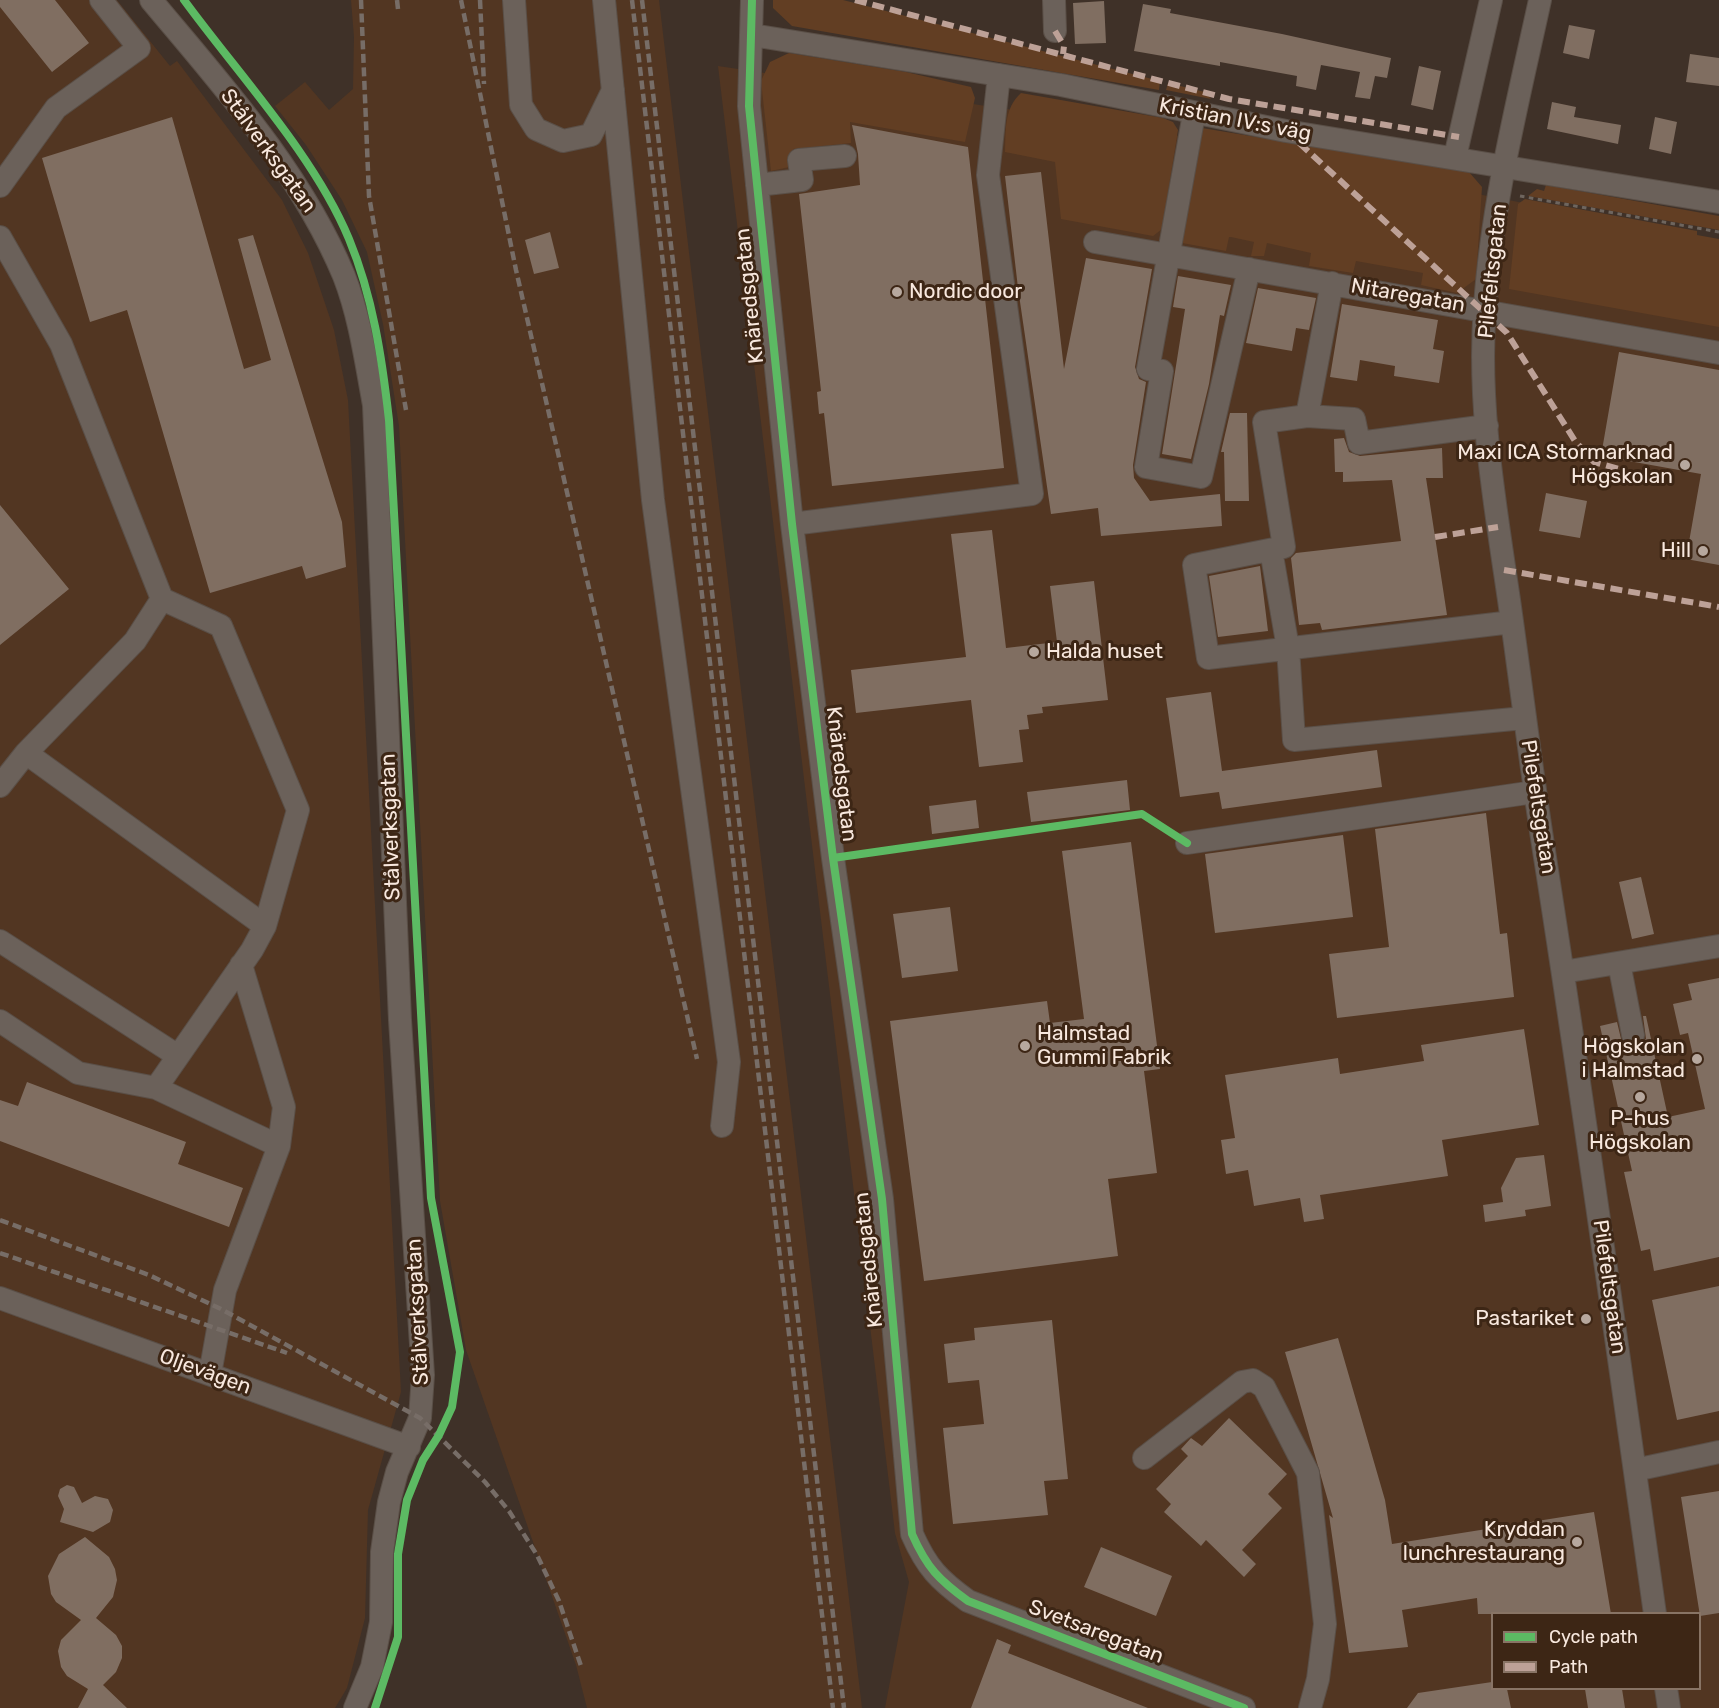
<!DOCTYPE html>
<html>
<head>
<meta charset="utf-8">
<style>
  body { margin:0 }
  #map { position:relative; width:1719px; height:1708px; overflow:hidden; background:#3f3128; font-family:Rubik,sans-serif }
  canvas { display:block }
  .legend { position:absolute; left:1491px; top:1612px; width:210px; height:78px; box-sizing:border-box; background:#3d2615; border:2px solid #887465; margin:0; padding:8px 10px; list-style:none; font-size:18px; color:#f8e8de }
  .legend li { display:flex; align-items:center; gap:12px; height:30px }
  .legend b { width:30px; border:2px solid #887465 }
</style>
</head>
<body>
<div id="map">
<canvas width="1719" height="1708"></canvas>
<ul class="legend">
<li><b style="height:8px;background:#5cba63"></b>Cycle path</li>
<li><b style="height:8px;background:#bda197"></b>Path</li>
</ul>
</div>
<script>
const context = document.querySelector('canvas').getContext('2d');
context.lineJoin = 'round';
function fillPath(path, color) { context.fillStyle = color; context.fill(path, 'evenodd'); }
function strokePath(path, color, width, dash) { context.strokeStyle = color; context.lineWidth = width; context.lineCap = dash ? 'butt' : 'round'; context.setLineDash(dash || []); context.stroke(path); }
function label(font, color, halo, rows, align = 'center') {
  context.font = font + ' Rubik,sans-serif'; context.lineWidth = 6; context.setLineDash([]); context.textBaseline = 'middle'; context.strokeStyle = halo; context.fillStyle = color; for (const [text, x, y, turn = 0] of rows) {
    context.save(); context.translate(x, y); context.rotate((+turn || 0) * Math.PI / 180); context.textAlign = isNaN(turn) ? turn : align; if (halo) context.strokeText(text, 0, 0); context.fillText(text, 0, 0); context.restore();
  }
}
fillPath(new Path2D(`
  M0 0H117L170 66 177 61 282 200 308 253 334 330 348 400 401 1392 368 1510 365 1618 347 1688 335 1708H0Z
  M351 0H659L862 1708H587L576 1665 466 1350 440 1201 399 426 383 324 367 252 342 200 306 145 275 106 305 82 329 110 353 89 354 37Z
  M718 66 1154 131 1719 241V1708H885L909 1582 895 1533ZM1492 1614H1700V1688H1492Z`), '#523622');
fillPath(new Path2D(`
  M773 0H843L1160 81 1159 90 792 26 773 8Z
  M789 53 906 72 971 87 975 98 965 142 850 122 851 143 793 149 794 166 771 171 761 81 770 62Z
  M1168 83 1205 92 1211 99 1166 90Z
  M1021 93 1163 118 1173 122 1178 130 1162 229 1153 236 1061 219 1055 162 1005 152C1006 130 1004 108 1021 93Z
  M1202 128 1469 172 1482 187 1476 279 1457 293 1421 285 1423 273 1356 261 1353 273 1309 266 1311 253 1267 243 1264 256H1251L1254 242 1231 237H1229L1226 251 1182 243Z
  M1546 185 1719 216V230L1528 196 1537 189 1544 191Z
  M1525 199 1697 231V235L1719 239V327L1509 289 1518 204Z`), '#623e23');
fillPath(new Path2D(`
  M0 0H55L89 43 52 72 0 7Z
  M1104 1 1106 43 1075 44 1073 3Z
  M1143 4 1171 9 1170 13 1282 34 1391 58 1387 78 1375 76 1370 99 1355 97 1360 72 1321 65 1316 90 1296 86 1297 76 1220 62V66L1134 51Z
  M1569 25 1595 30 1589 59 1563 53Z
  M1690 54 1719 58V86L1686 82Z
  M1419 66 1441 71 1433 110 1411 105Z
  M1552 102 1576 107 1574 117 1621 125 1618 144 1547 129Z
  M172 117 244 369 271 360 238 239 253 235 342 522 346 567 306 579 302 566 210 593 127 310 90 322 42 158Z
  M1655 117 1677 122 1671 154 1649 149Z
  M852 125 968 147 1004 468 832 486 824 413 819 414 817 392 821 391 799 194 860 185 858 154Z
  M1041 172 1064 369 1086 258 1152 269 1135 367 1139 379 1146 382 1133 465 1134 478 1150 501 1220 494 1222 526 1101 536 1098 508 1051 514 1018 288 1005 176Z
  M550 232 559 268 534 274 525 240Z
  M1178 276 1231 285 1224 316 1220 315 1209 384 1191 459 1162 454 1185 309 1173 307Z
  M1258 288 1316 298 1309 330 1296 328 1292 351 1246 343Z
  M1342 304 1438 320 1433 349 1444 351 1439 383 1394 376 1395 366 1360 360 1357 381 1330 377Z
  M1619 352 1719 370V565L1686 559 1701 474 1601 456Z
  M1230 413H1247L1249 501H1225L1224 452H1221Z
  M1344 438 1349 452 1360 456 1442 448 1443 478H1426L1447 615 1322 630 1320 623 1299 625 1291 558 1296 553 1401 541 1392 480 1343 482V472H1335L1334 439Z
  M1546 493 1587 501 1580 538 1539 531Z
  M0 505 69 589 0 645Z
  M992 530 1006 648 1057 642 1050 586 1094 581 1108 700 1042 707 1043 713 1027 715 1029 729 1019 730 1023 762 979 767 971 700 856 713 851 670 966 657 951 534Z
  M1260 566 1268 631 1218 637 1209 576Z
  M1211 692 1222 771 1377 750 1382 787 1222 809 1219 792 1180 797 1166 698Z
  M1127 780 1130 810 1031 822 1027 792Z
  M976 800 979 828 932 834 929 806Z
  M1486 813 1500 934 1507 933 1514 997 1337 1018 1329 954 1389 947 1375 829Z
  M1343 835 1353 917 1215 933 1205 854Z
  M1131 842 1160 1069 1144 1071 1157 1173 1108 1179 1118 1256 924 1281 890 1021 1047 1001 1050 1023 1084 1019 1062 851Z
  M1641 877 1654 934 1632 939 1619 882Z
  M950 907 958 971 902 978 893 914Z
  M1719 978V1257L1654 1271 1650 1249 1641 1251 1624 1172 1632 1171 1600 1026 1617 1022 1622 1043 1636 1048 1646 1039 1643 1016H1646L1668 1117 1705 1109 1688 1033 1680 1035 1673 1004 1692 1000 1688 984Z
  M1524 1029 1539 1125 1442 1140 1448 1176 1320 1195 1324 1219 1304 1222 1300 1198 1254 1206 1248 1170 1226 1174 1221 1140 1235 1138 1225 1075 1338 1058 1340 1074 1424 1061 1421 1045Z
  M27 1082 186 1142 178 1164 243 1188 229 1227 0 1141V1100L18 1106Z
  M1544 1155 1551 1206 1525 1210 1526 1216 1485 1222 1483 1205 1503 1202 1501 1188 1516 1158Z
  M1719 1286V1411L1677 1420 1652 1300Z
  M1052 1320 1068 1479 1044 1481 1048 1515 953 1524 943 1428 984 1424 979 1380 948 1383 944 1344 975 1340 974 1328Z
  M1338 1338 1385 1500 1392 1544 1594 1512 1611 1614H1478L1477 1598 1402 1610 1408 1647 1349 1653 1329 1515 1333 1518 1285 1352Z
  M1229 1418 1287 1474 1268 1494 1282 1508 1242 1550 1256 1564 1244 1577 1206 1540 1201 1546 1164 1512 1171 1504 1156 1489 1188 1456 1181 1449 1191 1438 1202 1446Z
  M67 1485 74 1487 82 1503 95 1496 108 1499 113 1510 110 1522 93 1532 60 1522 64 1509 58 1496 60 1489Z
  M1719 1491V1613L1700 1616 1681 1497Z
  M85 1537 109 1557 115 1569 117 1580 113 1597 96 1618 116 1635 122 1646V1658L116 1672 103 1685 127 1708H78L88 1689 67 1676 61 1667 58 1651 61 1640 81 1620 56 1602 51 1594 48 1576 59 1554Z
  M1101 1547 1172 1576 1156 1616 1084 1587Z
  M997 1639 1011 1645 1008 1653 1148 1708H971Z
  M1492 1682V1689H1507L1511 1708H1407L1418 1693Z
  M1585 1689H1622L1625 1708H1588Z`), '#806e61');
const minor = new Path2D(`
  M151 0C222 85 301 172 344 276 360 317 366 362 374 405L400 1020 423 1375 420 1418 397 1472 389 1502 382 1552 381 1622 372 1667 355 1708
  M514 0 521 105 536 129 563 141 591 135 613 90
  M604 0 653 500 729 1062 722 1126
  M752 0 749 106 792 524 833 858 882 1199 912 1534C927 1568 939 1580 968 1601L1244 1708
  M1054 0 1055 31
  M1540 0C1518 101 1492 203 1485 306 1477 404 1495 504 1509 600 1521 684 1531 768 1544 851 1584 1105 1619 1359 1655 1614
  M752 35 1061 85 1286 131 1719 202
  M1194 114 1148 369 1162 371 1146 467 1201 477 1249 269
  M1455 157 1491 0
  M757 185 802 180 799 160 845 156
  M0 186 56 108 139 48 101 0
  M0 237 61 344 162 599 135 641 26 753 0 786
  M1095 242 1719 353
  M1332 283 1307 416 1264 422 1284 547 1194 565 1208 658 1512 622
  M1307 416 1354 419 1359 443 1487 426
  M792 524 1032 494 988 175 999 75
  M1271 550 1288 648 1294 740 1524 718
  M26 753 265 926 298 810 221 626 162 599
  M1187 843 1534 792
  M0 941 178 1056
  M1619 963 1633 1035
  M241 965 284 1107 279 1146
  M1563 972 1719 946
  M0 1021 78 1073 156 1088
  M0 1298 409 1447
  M210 1374 225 1290 279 1146 156 1088 252 950 265 926
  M1144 1458 1242 1382 1253 1380 1264 1387 1308 1473 1325 1624 1318 1679 1310 1708
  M1635 1470 1719 1452
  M1666 1688 1669 1708`);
strokePath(minor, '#5a4f47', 24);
strokePath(new Path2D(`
  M1520 196 1719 232`), '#6e655e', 3, [4.5, 4.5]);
strokePath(minor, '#6b615a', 22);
strokePath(new Path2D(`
  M361 0 369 196 406 410
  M397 0 398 9
  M461 0 516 270 697 1059
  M480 0 484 84
  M632 0 833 1708
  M642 0 844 1708
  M0 1220 149 1275 221 1309 420 1418 485 1482 509 1511 537 1555 559 1601 581 1666
  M0 1253 287 1353`), '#776d67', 4.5, [9, 4.5]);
strokePath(new Path2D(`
  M855 0 1229 99 1459 137
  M1055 31 1064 46 1063 54
  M1286 131 1507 333 1575 441 1594 462 1626 471
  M1435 537 1498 527
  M1504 570 1719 607`), '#bda197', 6, [12, 6]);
strokePath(new Path2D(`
  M184 0C238 74 314 155 349 239 373 297 382 358 389 420L431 1198 460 1352 452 1407 439 1435 423 1460 407 1500 398 1554V1637L375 1708
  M752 0 749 106 792 524 833 858 882 1199 912 1534C927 1568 939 1580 968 1601L1244 1708
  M833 858 1142 814 1187 843`), '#5cba63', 8);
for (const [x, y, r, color] of [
  [897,292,6,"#b7a89e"],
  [1685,465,6,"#b7a89e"],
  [1703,551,6,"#b7a89e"],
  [1034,652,6,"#b7a89e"],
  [1025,1046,6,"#b7a89e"],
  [1697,1059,6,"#b7a89e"],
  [1640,1097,6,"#b7a89e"],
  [1586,1319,6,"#b7a89e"],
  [1577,1542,6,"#b7a89e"]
]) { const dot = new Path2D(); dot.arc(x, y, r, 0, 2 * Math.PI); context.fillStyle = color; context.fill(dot); strokePath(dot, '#3d2615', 2); }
label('21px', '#f8e8de', '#3d2615', [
  ["Kristian IV:s väg",1235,120,11],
  ["Stålverksgatan",268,151,54],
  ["Pilefeltsgatan",1493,271,-84],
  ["Knäredsgatan",750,296,-96],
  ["Nitaregatan",1408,296,10],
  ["Knäredsgatan",841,774,83],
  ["Pilefeltsgatan",1538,807,81],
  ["Stålverksgatan",391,827,-92],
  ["Knäredsgatan",869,1260,-96],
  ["Pilefeltsgatan",1609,1287,82],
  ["Stålverksgatan",418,1312,-93],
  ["Oljevägen",205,1372,20],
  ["Svetsaregatan",1096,1632,21]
]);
label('21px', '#f8e8de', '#3d2615', [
  ["Nordic door",909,292,"left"],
  ["Maxi ICA Stormarknad",1673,453],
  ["Högskolan",1673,477],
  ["Hill",1691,551],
  ["Halda huset",1046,652,"left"],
  ["Halmstad",1037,1034,"left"],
  ["Gummi Fabrik",1037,1058,"left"],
  ["Högskolan",1685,1047],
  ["i Halmstad",1685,1071],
  ["P-hus",1640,1119,"center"],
  ["Högskolan",1640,1143,"center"],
  ["Pastariket",1574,1319],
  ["Kryddan",1565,1530],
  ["lunchrestaurang",1565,1554]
], 'right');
</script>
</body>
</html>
